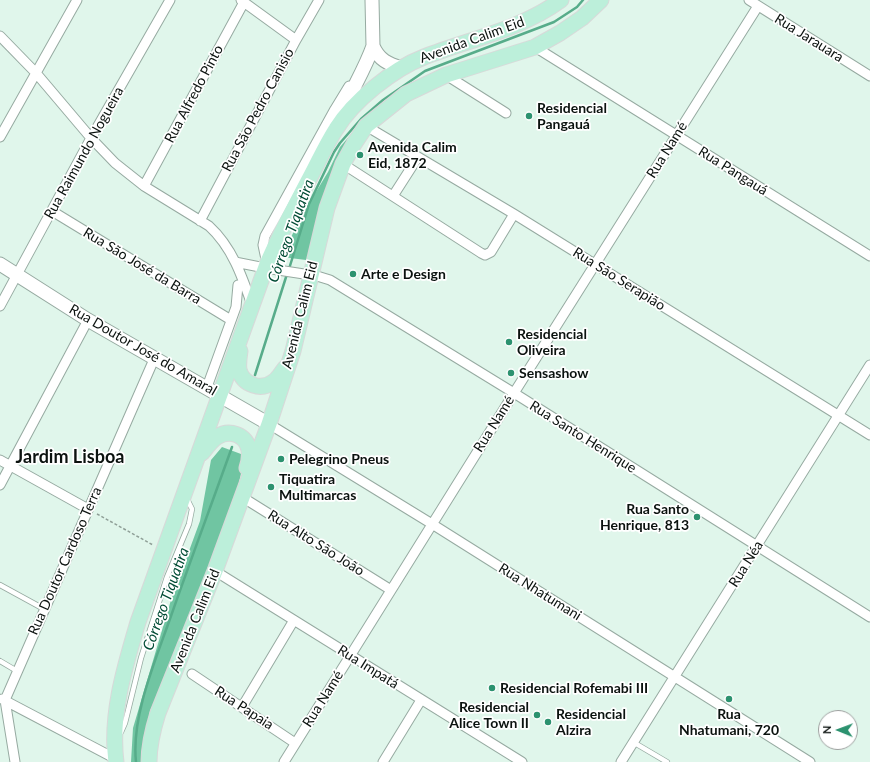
<!DOCTYPE html>
<html>
<head>
<meta charset="utf-8">
<style>
  body { margin:0 }
  #map { position:relative; width:870px; height:762px; overflow:hidden; background:#e0f6eb; font-family:Lato,sans-serif }
  canvas { display:block }
  .north { position:absolute; left:818px; top:710px; width:40px; height:40px; box-sizing:border-box; background:#fff; border:1px solid #9da09f; border-radius:50%; rotate:271deg; font-size:11px; font-weight:700; line-height:16px; text-align:center; color:#0b120f }
  .north::after { content:''; display:block; margin:auto; width:14px; height:18px; background:#2c926f; clip-path:polygon(50% 0,100% 100%,50% 72%,0 100%) }
</style>
</head>
<body>
<div id="map">
<canvas width="870" height="762"></canvas>
<div class="north">N</div>
</div>
<script>
const context = document.querySelector('canvas').getContext('2d');
context.lineJoin = 'round';
function fillPath(path, color) { context.fillStyle = color; context.fill(path, 'evenodd'); }
function strokePath(path, color, width, dash) { context.strokeStyle = color; context.lineWidth = width; context.lineCap = dash ? 'butt' : 'round'; context.setLineDash(dash || []); context.stroke(path); }
function label(font, color, halo, rows, align = 'center') {
  context.font = font + ' Lato,sans-serif'; context.lineWidth = 3.5; context.setLineDash([]); context.textBaseline = 'middle'; context.strokeStyle = halo; context.fillStyle = color; for (const [text, x, y, turn = 0] of rows) {
    context.save(); context.translate(x, y); context.rotate((+turn || 0) * Math.PI / 180); context.textAlign = isNaN(turn) ? turn : align; if (halo) context.strokeText(text, 0, 0); context.fillText(text, 0, 0); context.restore();
  }
}
fillPath(new Path2D(`
  M365 118 315 247 306 260 282 257 299 220 328 172 340 147Z
  M222 447 241 454 242 469 238 487 199 603 150 711 144 742 145 762H131L133 728 171 600 200 521 211 460Z`), '#70c5a2');
strokePath(new Path2D(`
  M289 269 309 204 323 175 334 152 340 143 361 119 383 100 425 71 554 22 577 7 583 0
  M255 375 287 274
  M136 762C131 716 156 659 171 616 191 559 212 503 232 447`), '#57ac8a', 2.5);
const lane = new Path2D(`
  M0 585 44 609
  M0 661 17 671
  M121 732 125 723 141 658 167 577 189 524 192 509 186 497
  M633 742 667 762`);
const street = new Path2D(`
  M241 0 296 40
  M749 0 870 76
  M0 36 36 73 91 138 115 163 144 186 209 226C232 247 242 276 252 305
  M535 47 870 256
  M446 75 506 113
  M366 126 514 214 870 435
  M0 137 77 0
  M343 164 481 253 485 255 491 252 514 214
  M144 186 244 2
  M393 196 418 157
  M52 211 231 320
  M200 221 296 40 319 0
  M235 262 265 268 317 276 330 280 514 393 870 617
  M267 264 263 245 265 236 335 109 349 86
  M0 306 91 138 170 0
  M207 387 236 307 238 285
  M269 424 432 524 810 762
  M0 460 88 509
  M0 485 88 320
  M242 497 391 590
  M215 571 522 762
  M192 674 295 743
  M2 699 116 759
  M242 707 294 620
  M15 762 5 700 155 357
  M284 762 514 393 758 6
  M383 762 421 700
  M621 762 870 365`);
const secondary = new Path2D(`
  M372 0 373 46C379 60 388 64 402 68
  M339 121C348 95 364 72 373 46
  M0 264 88 320 269 424`);
const primary = new Path2D(`
  M240 351C239 358 238 364 239 370 243 385 261 391 273 382 278 379 281 373 285 368
  M202 453C207 447 211 441 217 437 229 429 246 434 249 450 250 456 249 462 247 468
  M116 762C110 714 125 666 138 622L267 264C279 236 293 210 307 183 317 165 325 146 336 129 353 101 393 69 424 57 470 39 520 30 561 0
  M149 762C149 745 153 729 158 713L215 571 269 424 293 351 327 208 343 164 354 144 366 126 406 94 446 75 535 47 560 33 582 18 601 0`);
strokePath(lane, '#96aaa1', 6);
strokePath(street, '#96aaa1', 11);
strokePath(secondary, '#96aaa1', 15);
strokePath(primary, '#d8d9d9', 17);
strokePath(new Path2D(`
  M97 514 153 545`), '#8f9f97', 1.5, [3, 2]);
strokePath(lane, '#fff', 4.5);
strokePath(street, '#fff', 9);
strokePath(secondary, '#fff', 13);
strokePath(primary, '#bcefda', 15);
for (const [x, y, r, color] of [
  [529,116,4,"#2c926f"],
  [360,155,4,"#2c926f"],
  [353,274,4,"#2c926f"],
  [509,342,4,"#2c926f"],
  [511,373,4,"#2c926f"],
  [281,459,4,"#2c926f"],
  [271,487,4,"#2c926f"],
  [697,517,4,"#2c926f"],
  [492,688,4,"#2c926f"],
  [729,699,4,"#2c926f"],
  [537,715,4,"#2c926f"],
  [548,722,4,"#2c926f"]
]) { const dot = new Path2D(); dot.arc(x, y, r, 0, 2 * Math.PI); context.fillStyle = color; context.fill(dot); strokePath(dot, '#fff', 1.5); }
label('14px', '#0b120f', '#fff', [
  ["Rua Jarauara",809,38,32],
  ["Avenida Calim Eid",472,40,-20],
  ["Rua Alfredo Pinto",194,94,-62],
  ["Rua São Pedro Canisio",258,110,-62],
  ["Rua Namé",667,150,-58],
  ["Rua Raimundo Nogueira",84,153,-61],
  ["Rua Pangauá",733,171,32],
  ["Rua São José da Barra",142,266,31],
  ["Rua São Serapião",619,279,32],
  ["Avenida Calim Eid",300,315,-76],
  ["Rua Doutor José do Amaral",143,350,30],
  ["Rua Namé",494,424,-58],
  ["Rua Santo Henrique",583,437,32],
  ["Rua Alto São João",316,543,32],
  ["Rua Doutor Cardoso Terra",65,561,-66],
  ["Rua Néa",746,564,-58],
  ["Rua Nhatumani",540,592,32],
  ["Avenida Calim Eid",195,621,-68],
  ["Rua Impatá",368,667,32],
  ["Rua Namé",323,699,-58],
  ["Rua Papaia",244,708,33]
]);
label('bold 14px', '#0b120f', '#fff', [
  ["Residencial",537,108],
  ["Pangauá",537,124],
  ["Avenida Calim",368,147],
  ["Eid, 1872",368,163],
  ["Arte e Design",361,274],
  ["Residencial",517,334],
  ["Oliveira",517,350],
  ["Sensashow",519,373],
  ["Pelegrino Pneus",289,459],
  ["Tiquatira",279,479],
  ["Multimarcas",279,495],
  ["Rua Santo",689,509,"right"],
  ["Henrique, 813",689,525,"right"],
  ["Residencial Rofemabi III",500,688],
  ["Residencial",529,707,"right"],
  ["Alice Town II",529,723,"right"],
  ["Residencial",556,714],
  ["Alzira",556,730],
  ["Rua",729,714,"center"],
  ["Nhatumani, 720",729,730,"center"]
], 'left');
label('italic 15px', '#004b34', '#fff', [
  ["Córrego Tiquatira",291,231,-70],
  ["Córrego Tiquatira",166,599,-70]
]);
label('bold 18px', '#0b120f', '#fff', [
  ["Jardim Lisboa",70,457]
]);
</script>
</body>
</html>
